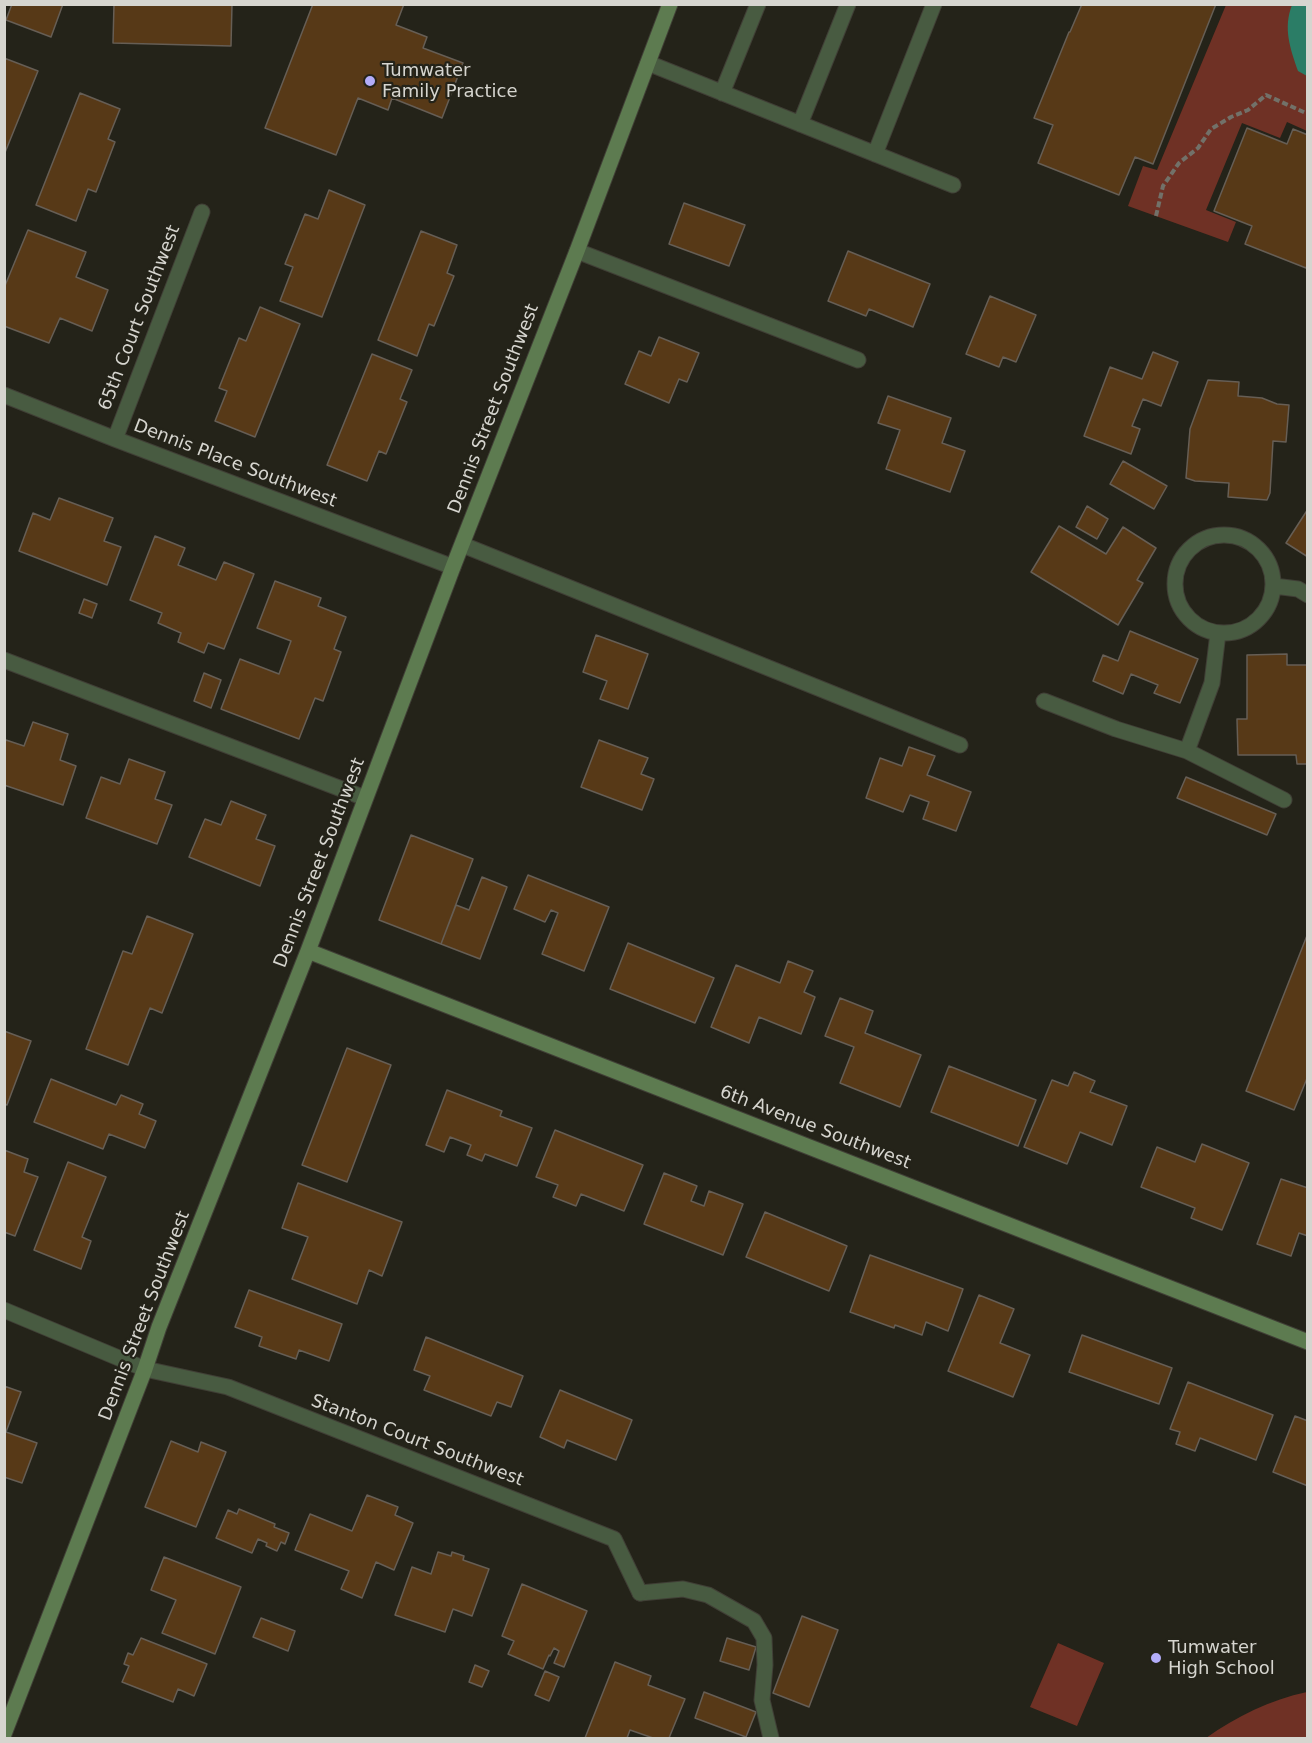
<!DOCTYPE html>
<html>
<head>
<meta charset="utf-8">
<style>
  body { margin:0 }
  #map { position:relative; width:1312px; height:1743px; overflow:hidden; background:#242319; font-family:"DejaVu Sans",sans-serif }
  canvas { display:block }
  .frame { position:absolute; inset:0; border:6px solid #d6d5cf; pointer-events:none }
</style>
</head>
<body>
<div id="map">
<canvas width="1312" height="1743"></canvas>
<div class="frame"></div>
</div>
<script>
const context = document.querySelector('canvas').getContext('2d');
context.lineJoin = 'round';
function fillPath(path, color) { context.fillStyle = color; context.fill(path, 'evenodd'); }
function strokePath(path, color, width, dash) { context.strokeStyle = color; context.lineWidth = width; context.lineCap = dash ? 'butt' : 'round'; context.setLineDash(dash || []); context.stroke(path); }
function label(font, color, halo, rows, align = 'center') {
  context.font = font + ' "DejaVu Sans",sans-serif'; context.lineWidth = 4.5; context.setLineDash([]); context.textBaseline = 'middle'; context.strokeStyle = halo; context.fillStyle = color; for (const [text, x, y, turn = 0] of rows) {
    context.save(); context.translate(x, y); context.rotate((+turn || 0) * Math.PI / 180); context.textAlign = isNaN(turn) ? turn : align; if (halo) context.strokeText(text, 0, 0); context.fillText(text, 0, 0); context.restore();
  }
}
fillPath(new Path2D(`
  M1226 5H1307V131L1287 122 1280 138 1242 123 1206 210 1236 222 1228 242 1128 206 1143 166 1157 170Z
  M1058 1643 1104 1663 1077 1726 1030 1707Z
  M1307 1692V1738H1206C1237 1716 1270 1700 1307 1692Z`), '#6f3125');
fillPath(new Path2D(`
  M1292 5H1307V76L1298 71C1290 48 1283 28 1292 5Z`), '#2b7d66');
const building = new Path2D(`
  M12 4H63L51 37 6 20Z
  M114 4H232L231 46 113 43Z
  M313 4H404L396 25 427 37 423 48 463 63 442 118 392 98 388 110 358 98 336 155 265 128Z
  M1082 4H1216L1153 164 1135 157 1119 195 1038 163 1053 125 1034 118 1069 32H1070Z
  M4 58 38 71 4 155Z
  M80 93 120 109 108 139 115 142 96 192 88 189 76 221 36 205Z
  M1247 128 1287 144 1293 129 1308 135V263L1306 268 1245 244 1252 226 1214 211Z
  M329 190 365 205 322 317 280 301 293 267 285 264 305 214 318 219Z
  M684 203 745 225 729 266 669 244Z
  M28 230 86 252 76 277 108 290 92 331 60 318 49 343 4 326V288Z
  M421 231 457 245 447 273 454 276 434 326 429 324 417 356 378 340Z
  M848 251 930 284 913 327 869 309 866 316 828 301Z
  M990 296 1036 315 1016 362 1003 357 999 367 966 354Z
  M260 307 300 324 255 437 215 421 227 391 219 388 239 338 246 341Z
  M659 337 699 353 687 382 679 379 669 403 625 384 639 351 651 356Z
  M1153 352 1178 362 1161 406 1143 399 1132 426 1140 429 1131 454 1084 436 1110 367 1142 379Z
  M372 354 412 370 400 399 407 402 386 454 379 451 367 481 327 465Z
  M1208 380 1239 382 1238 396 1262 398 1277 404 1289 405 1286 442 1273 441 1270 493 1267 500 1228 497 1229 483 1195 481 1186 478 1190 429Z
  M888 396 951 418 942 443 965 451 950 492 886 469 900 430 878 423Z
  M1123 461 1167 486 1154 509 1110 484Z
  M59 498 113 518 104 541 121 547 107 585 19 551 33 513 50 520Z
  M1087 506 1108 519 1097 539 1076 527Z
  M1308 509V557L1286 543Z
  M1059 526 1106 554 1123 527 1156 548 1137 580 1143 583 1118 625 1031 572Z
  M155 536 185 548 178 565 216 580 224 562 254 574 224 649 208 643 204 653 178 642 181 633 158 623 162 613 130 600Z
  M275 581 321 598 318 606 346 617 334 649 341 652 323 701 315 698 299 739 221 709 240 659 279 674 291 641 257 628Z
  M84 599 97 604 92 618 79 613Z
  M1130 631 1198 659 1180 703 1154 693 1158 685 1131 674 1123 694 1093 681 1103 655 1118 661Z
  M596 635 648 654 628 709 600 699 607 681 583 672Z
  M1287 654V665H1308V764H1297L1296 755H1238L1237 719H1247V655Z
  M204 673 221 680 211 708 194 701Z
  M33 722 68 734 60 760 76 766 63 805 4 785V745L6 740 24 746Z
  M599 740 648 758 641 774 654 779 642 810 581 787Z
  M909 747 935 756 927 775 971 792 956 831 923 819 929 802 910 795 903 812 866 798 880 758 902 766Z
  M129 759 165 772 155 799 172 805 157 844 86 818 101 777 120 784Z
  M1186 777 1276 814 1267 835 1177 798Z
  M231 801 266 815 256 839 275 846 260 886 189 857 205 819 221 825Z
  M411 835 473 859 441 944 379 920Z
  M528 875 609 907 584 971 542 954 558 913 551 910 545 922 514 909Z
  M482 877 507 887 480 959 441 944 456 905 469 910Z
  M147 916 193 934 162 1013 150 1008 128 1065 86 1049 123 951 132 954Z
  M1308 933V1076L1294 1110 1246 1091Z
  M628 943 714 978 695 1023 610 989Z
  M788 961 813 971 804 992 815 997 801 1034 759 1017 749 1043 711 1027 736 965 780 983Z
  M840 998 873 1011 865 1033 921 1055 900 1107 840 1083 854 1047 825 1036Z
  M4 1031 31 1041 7 1105 4 1104Z
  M347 1048 391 1065 347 1182 302 1165Z
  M949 1066 1036 1100 1018 1146 931 1112Z
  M1074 1072 1095 1081 1090 1092 1127 1106 1112 1145 1080 1132 1067 1164 1024 1147 1052 1080 1068 1086Z
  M51 1079 116 1105 121 1095 143 1104 139 1114 156 1121 145 1148 109 1134 103 1149 34 1122Z
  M447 1090 502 1111 500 1116 532 1128 517 1166 485 1154 482 1161 467 1155 471 1145 450 1137 444 1152 426 1145Z
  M555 1130 643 1165 624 1211 581 1194 576 1206 553 1197 558 1185 536 1177Z
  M1202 1144 1249 1163 1222 1230 1191 1218 1195 1208 1141 1187 1157 1147 1195 1162Z
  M4 1150 28 1159 24 1172 38 1177 15 1236 4 1232Z
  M68 1162 106 1177 82 1237 91 1241 81 1269 34 1250Z
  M664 1173 697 1186 691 1201 704 1206 709 1191 743 1204 723 1255 644 1224Z
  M1281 1179 1308 1188V1236L1299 1233 1291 1256 1257 1244Z
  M298 1183 402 1222 382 1276 369 1270 357 1304 292 1279 308 1237 282 1228Z
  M765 1212 847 1246 829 1291 746 1257Z
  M870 1255 963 1289 948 1331 926 1322 922 1335 895 1325 894 1328 850 1312Z
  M249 1290 342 1324 329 1361 299 1350 296 1359 259 1346 262 1337 235 1327Z
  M979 1295 1014 1309 1000 1343 1030 1355 1013 1397 948 1371Z
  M1082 1335 1172 1368 1159 1404 1069 1372Z
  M426 1337 523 1376 511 1407 497 1402 491 1416 424 1390 430 1376 414 1370Z
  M1188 1382 1273 1415 1256 1460 1200 1438 1195 1451 1176 1444 1180 1432 1170 1429Z
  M4 1386 21 1392 6 1432 37 1443 22 1483 4 1477Z
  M560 1390 632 1420 616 1460 567 1440 564 1448 540 1437Z
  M1295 1416 1308 1421V1486L1273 1472Z
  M171 1441 198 1452 201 1442 226 1452 196 1527 145 1507Z
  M367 1495 398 1507 395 1515 413 1523 394 1570 376 1562 362 1598 341 1589 349 1571 295 1550 310 1514 352 1531Z
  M239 1509 275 1524 274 1527 289 1533 285 1544 281 1542 277 1551 266 1546 267 1543 258 1539 252 1553 216 1538 228 1510 237 1514Z
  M438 1552 451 1556 452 1552 464 1556 463 1560 489 1569 472 1616 453 1609 445 1632 395 1615 412 1567 431 1574Z
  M164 1557 241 1587 215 1654 162 1633 176 1600 151 1590Z
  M522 1584 587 1611 564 1667 554 1663 559 1651 554 1648 550 1656 549 1655 543 1669 508 1654 514 1641 502 1636Z
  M802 1616 838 1630 809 1707 773 1693Z
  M261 1618 295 1631 288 1651 253 1637Z
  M141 1638 207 1664 194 1696 178 1689 173 1702 122 1682 129 1666 124 1664 128 1653 133 1655Z
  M727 1638 756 1647 749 1670 720 1661Z
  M615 1662 651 1676 648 1685 685 1699 669 1738H653L630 1730 627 1738H585Z
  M475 1665 489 1671 482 1687 469 1682Z
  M545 1671 559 1677 549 1701 535 1695Z
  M704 1692 756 1712 746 1737 695 1718Z`);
fillPath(building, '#573917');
strokePath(building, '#665e55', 1.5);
const lane = new Path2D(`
  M648 63 953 185
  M722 93 758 4
  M800 124 848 4
  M875 154 934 4
  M577 251 858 360
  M1175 584a49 49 0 1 1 98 0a49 49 0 1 1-98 0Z
  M463 545 960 745
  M1274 586 1298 589 1308 595
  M1044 701 1116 729 1187 751 1212 683 1218 633
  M1187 751 1284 800
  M640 1593 683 1589 708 1595 754 1621 764 1638 765 1665 762 1700 771 1738`);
const street = new Path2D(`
  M4 395 115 439 453 567
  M115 439 202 212
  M4 660 365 798
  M4 1310 145 1369 228 1387 614 1539 640 1593`);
const secondary = new Path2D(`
  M308 951 1308 1342
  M4 1734 145 1369 159 1327 308 951 453 567 577 251 670 4`);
strokePath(lane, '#403f36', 17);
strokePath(street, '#403f36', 17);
strokePath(secondary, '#403f36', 17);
strokePath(new Path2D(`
  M1156 216 1163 186 1179 163 1198 148 1211 129 1231 117 1248 110 1266 95 1308 114`), '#727169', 4, [6, 3]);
strokePath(lane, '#485b41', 15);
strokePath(street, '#485b41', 15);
strokePath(secondary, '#5d7b50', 15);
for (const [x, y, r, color] of [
  [370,81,6,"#b3adf9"],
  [1156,1658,6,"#b3adf9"]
]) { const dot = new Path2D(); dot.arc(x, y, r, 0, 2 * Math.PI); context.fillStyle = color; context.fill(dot); strokePath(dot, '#242319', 2); }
label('18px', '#d6d5cf', '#242319', [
  ["Tumwater",382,71],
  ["Family Practice",382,92],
  ["Tumwater",1168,1648],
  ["High School",1168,1669]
], 'left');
label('18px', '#d6d5cf', '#242319', [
  ["65th Court Southwest",140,318,-69],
  ["Dennis Street Southwest",494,409,-69],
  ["Dennis Place Southwest",235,464,21],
  ["Dennis Street Southwest",320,863,-69],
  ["6th Avenue Southwest",815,1128,21],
  ["Dennis Street Southwest",145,1316,-69],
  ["Stanton Court Southwest",417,1441,21]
]);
</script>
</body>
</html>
